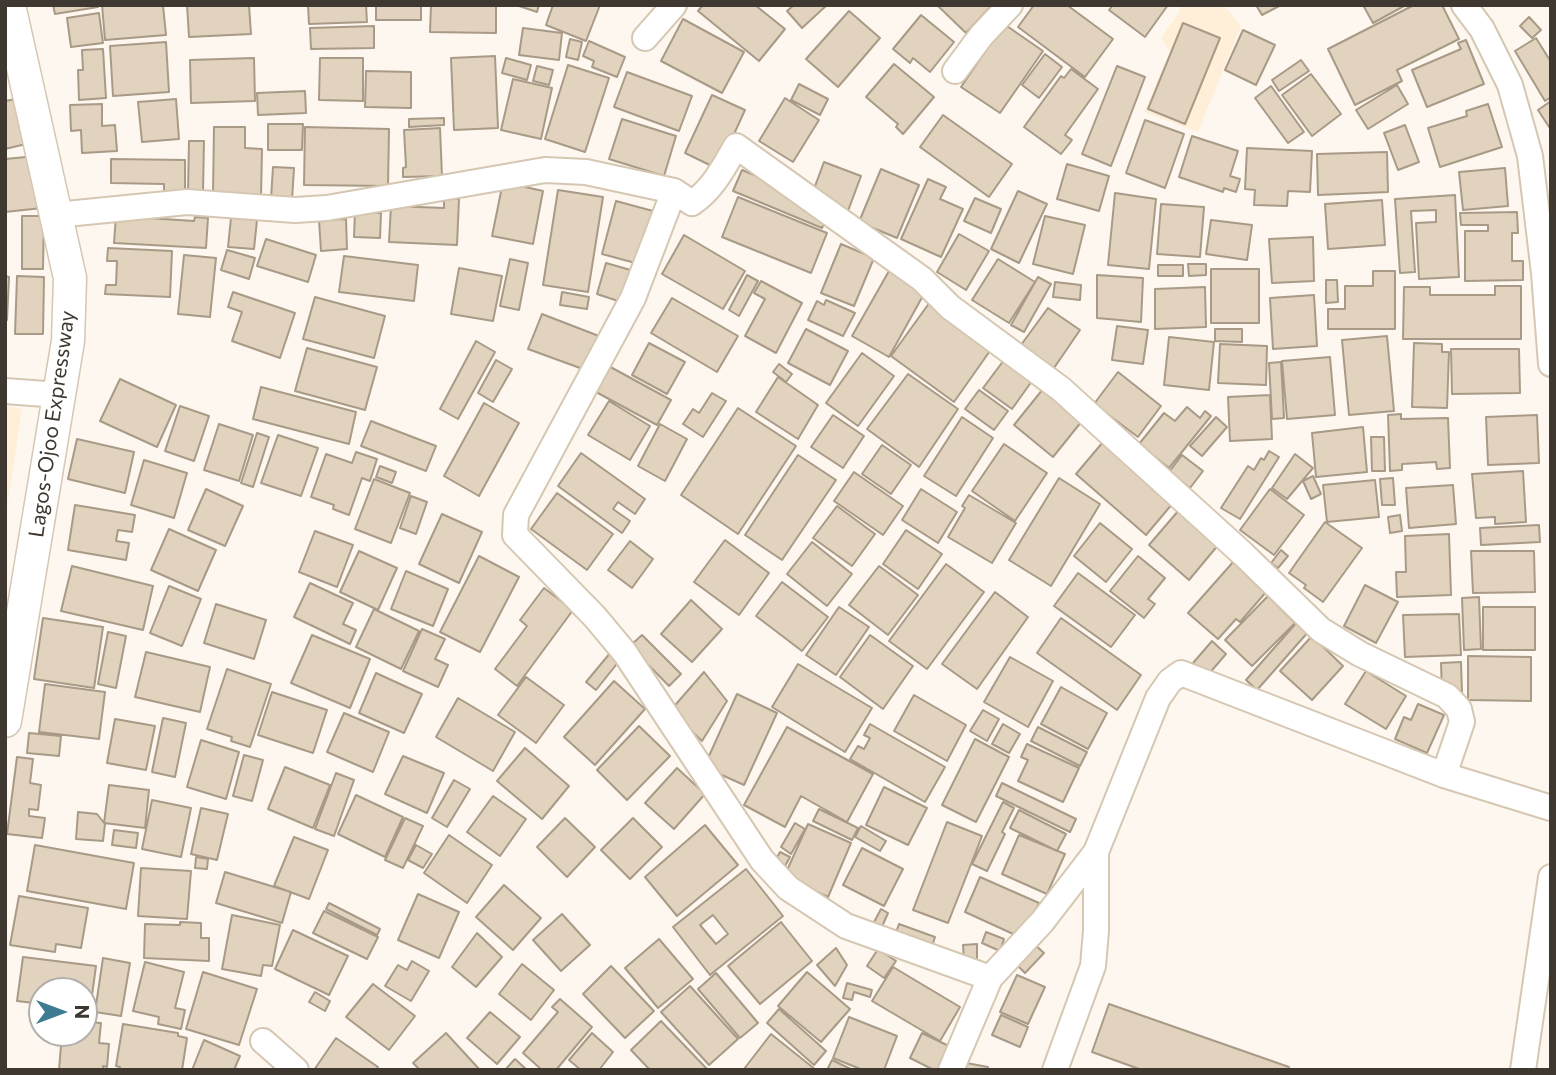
<!DOCTYPE html>
<html>
<head>
<meta charset="utf-8">
<style>
  body { margin:0 }
  #map { position:relative; width:1556px; height:1075px; overflow:hidden; background:#fdf7ef; font-family:Commissioner,sans-serif }
  canvas { display:block }
  .frame { position:absolute; inset:0; border:7px solid #3e3830; pointer-events:none }
  .north { position:absolute; left:28px; top:977px; width:70px; height:70px; box-sizing:border-box; background:#fff; border:2px solid #b2afac; border-radius:50%; rotate:90deg; font-size:19px; font-weight:700; line-height:28px; text-align:center; color:#3e3830 }
  .north::after { content:''; display:block; margin:auto; width:24px; height:32px; background:#3f7b92; clip-path:polygon(50% 0,100% 100%,50% 72%,0 100%) }
</style>
</head>
<body>
<div id="map">
<canvas width="1556" height="1075"></canvas>
<div class="frame"></div>
<div class="north">N</div>
</div>
<script>
const context = document.querySelector('canvas').getContext('2d');
context.lineJoin = 'round';
function fillPath(path, color) { context.fillStyle = color; context.fill(path, 'evenodd'); }
function strokePath(path, color, width, dash) { context.strokeStyle = color; context.lineWidth = width; context.lineCap = dash ? 'butt' : 'round'; context.setLineDash(dash || []); context.stroke(path); }
function label(font, color, halo, rows, align = 'center') {
  context.font = font + ' Commissioner,sans-serif'; context.lineWidth = 5; context.setLineDash([]); context.textBaseline = 'middle'; context.strokeStyle = halo; context.fillStyle = color; for (const [text, x, y, turn = 0] of rows) {
    context.save(); context.translate(x, y); context.rotate((+turn || 0) * Math.PI / 180); context.textAlign = isNaN(turn) ? turn : align; if (halo) context.strokeText(text, 0, 0); context.fillText(text, 0, 0); context.restore();
  }
}
fillPath(new Path2D(`
  M1181 5H1224L1241 26 1198 132 1144 112 1170 51 1161 38 1178 14Z
  M5 406 22 409 5 522Z`), '#ffefd9');
const building = new Path2D(`
  M53 5H98V7L55 14Z
  M102 5H163L166 35 105 40Z
  M187 5H249L251 34 189 37Z
  M308 5H366L367 22 309 24Z
  M376 5H421V20H376Z
  M431 5 496 6V33L430 32Z
  M516 5H539L537 12Z
  M553 5H600L586 41 546 25Z
  M703 5H755L785 29 759 61 698 11Z
  M794 5H827L802 28 787 11Z
  M937 5H992L966 33Z
  M1034 5H1067L1113 39 1085 77 1018 27Z
  M1113 5H1168L1145 37 1109 10Z
  M1256 5H1281L1262 15Z
  M1363 5H1406L1373 23Z
  M1414 5H1442L1459 39 1397 70 1402 81 1355 105 1328 49Z
  M849 11 880 38 838 87 806 59Z
  M99 13 103 43 71 47 67 18Z
  M921 15 954 42 930 72 913 58 910 63 893 49Z
  M1529 17 1541 30 1532 38 1520 26Z
  M683 19 744 52 722 93 661 61Z
  M1183 23 1220 38 1185 124 1148 109Z
  M1004 24 1043 51 1000 113 961 87Z
  M374 26V48L311 49 310 28Z
  M523 28 562 33 559 60 519 55Z
  M1243 30 1275 45 1256 85 1225 70Z
  M1536 38 1551 62V97L1545 101 1515 51Z
  M570 39 582 42 578 60 566 57Z
  M1466 40 1484 84 1427 107 1412 70 1461 49 1458 43Z
  M589 41 625 57 617 77 592 67 594 61 583 56Z
  M166 42 169 92 113 96 110 46Z
  M103 49 106 98 79 100 78 70H83L82 50Z
  M1045 54 1062 67 1039 98 1022 85Z
  M495 56 498 128 454 130 451 58Z
  M254 58 255 101 191 103 190 60Z
  M320 58H363V101L319 100Z
  M506 58 531 65 527 80 502 73Z
  M1301 60 1309 71 1279 91 1272 80Z
  M894 64 934 97 903 134 896 127 898 124 866 97Z
  M568 65 609 78 585 152 545 139Z
  M537 66 553 70 549 85 533 81Z
  M1117 66 1145 77 1111 166 1082 154Z
  M1071 69 1098 89 1065 135 1072 140 1061 154 1024 127 1061 76 1064 78Z
  M366 71 411 72V108L365 107Z
  M627 72 692 96 679 131 614 107Z
  M1311 74 1341 114 1312 136 1282 95Z
  M513 79 552 88 541 139 501 130Z
  M799 84 828 99 820 115 791 100Z
  M1397 85 1408 104 1368 129 1356 110Z
  M1271 86 1304 132 1288 143 1255 98Z
  M305 91 306 113 258 115 257 93Z
  M712 95 745 110 718 169 685 153Z
  M785 98 819 120 793 162 759 141Z
  M16 99 26 144 5 149V101Z
  M176 99 179 139 142 142 138 102Z
  M1551 101V130L1538 110Z
  M102 104V126L115 125 117 151 82 153 81 130 71 131 70 105Z
  M1488 104 1502 147 1440 167 1428 128 1467 116 1466 111Z
  M943 115 1012 164 989 197 920 147Z
  M444 118V125L409 127V119Z
  M622 119 676 136 664 176 609 159Z
  M1145 120 1184 134 1165 188 1126 173Z
  M268 124H303L302 150H268Z
  M1405 125 1419 162 1398 170 1384 133Z
  M214 127H245V148L262 149 261 196 213 194Z
  M305 127 389 129 388 186 304 185Z
  M440 128 442 176 403 177V168L406 167 404 130Z
  M1192 136 1238 151 1230 176 1240 179 1236 192 1224 188 1223 192 1179 177Z
  M189 141H204L203 191H188Z
  M1247 148 1312 151 1310 192 1288 191 1287 206 1254 205 1255 190 1245 189Z
  M1387 152 1388 192 1318 195 1317 154Z
  M37 156 42 208 5 212V159Z
  M111 159 185 160V193L164 192V184L111 183Z
  M824 162 861 176 848 211 811 197Z
  M1067 164 1109 176 1099 211 1057 199Z
  M273 167 294 168 292 200 271 199Z
  M1505 168 1508 206 1463 210 1459 172Z
  M881 169 919 185 897 238 859 222Z
  M742 170 802 195 827 217 822 228 733 191Z
  M928 179 946 187 940 199 963 209 941 257 901 239Z
  M503 182 543 191 533 244 492 236Z
  M558 190 603 197 588 292 543 285Z
  M1018 191 1047 204 1019 263 991 249Z
  M1115 193 1156 199 1149 269 1108 265Z
  M1455 195 1459 277 1419 279 1416 223 1436 222V210L1411 211 1415 272 1400 273 1395 199Z
  M738 197 827 233 811 273 722 237Z
  M444 198 459 199 457 245 389 242 391 206 444 208Z
  M975 198 1001 209 991 233 964 221Z
  M1382 200 1385 245 1328 249 1325 204Z
  M616 201 653 211 639 264 602 254Z
  M1161 204 1204 207 1200 257 1157 254Z
  M355 212 381 213 380 238 354 237Z
  M1517 212 1518 233H1512V261H1523V280L1465 281V231H1488V225H1461L1460 213Z
  M22 216H44L43 269H22Z
  M116 216 194 221 195 217 208 218 206 248 114 243Z
  M1045 216 1085 225 1073 274 1033 264Z
  M231 218 257 220 254 249 228 247Z
  M346 219 347 249 321 251 319 220Z
  M1211 220 1252 225 1247 260 1206 254Z
  M959 234 989 251 966 290 937 272Z
  M684 235 745 271 723 309 662 274Z
  M1313 237 1314 281 1272 283 1269 239Z
  M266 239 316 255 308 282 257 266Z
  M841 244 874 258 854 306 821 293Z
  M108 248 172 251 170 297 105 294 106 285H116L117 261H107Z
  M227 250 255 258 249 279 221 270Z
  M184 255 216 258 210 317 178 314Z
  M344 256 418 265 414 301 339 292Z
  M510 259 528 263 519 310 500 306Z
  M998 259 1035 282 1009 323 972 300Z
  M606 263 634 271 624 303 597 294Z
  M1188 264H1206V275L1189 276Z
  M1158 265H1183V276H1158Z
  M459 268 502 276 493 321 451 314Z
  M1211 269H1259V323H1211Z
  M889 271 925 292 889 357 852 336Z
  M1373 271H1395V329H1328V309H1345V286H1373Z
  M747 275 758 281 739 316 729 310Z
  M1097 275 1143 278 1141 322 1097 318Z
  M5 276 9 277 7 320H5Z
  M17 276 44 277 43 334H15Z
  M1038 277 1051 284 1024 332 1011 325Z
  M1326 280H1337L1338 302 1326 303Z
  M761 281 802 303 776 353 745 336 765 299 754 293Z
  M1055 282 1081 285 1080 300 1053 297Z
  M1495 286H1521V339H1403L1404 287H1430V295H1495Z
  M1205 287 1206 327 1155 329V289Z
  M233 292 295 313 280 358 232 341 242 312 228 307Z
  M562 292 589 297 587 309 560 305Z
  M1314 295 1317 346 1273 349 1270 298Z
  M315 297 385 316 374 358 303 339Z
  M672 298 738 336 717 372 651 333Z
  M826 300 855 313 843 336 808 320 817 301 824 305Z
  M930 302 992 348 954 402 891 356Z
  M1048 308 1080 330 1054 368 1021 345Z
  M542 314 604 338 591 372 528 349Z
  M1117 326 1148 330 1143 364 1112 360Z
  M806 329 848 351 830 385 788 363Z
  M1215 329H1242V342L1215 341Z
  M1387 336 1394 411 1349 415 1342 340Z
  M1169 337 1214 342 1209 390 1164 385Z
  M476 341 495 352 458 419 440 409Z
  M649 343 685 362 667 394 632 375Z
  M1414 343 1442 344V352H1449L1447 408 1412 407Z
  M1220 344 1267 346 1266 385 1218 383Z
  M307 348 377 367 365 410 295 391Z
  M1451 349H1519L1520 393 1452 394Z
  M862 353 894 376 858 426 826 403Z
  M1330 357 1335 415 1287 419 1282 361Z
  M496 360 512 369 493 402 478 393Z
  M1004 360 1032 381 1012 409 983 388Z
  M1281 362 1284 418 1272 419 1269 363Z
  M605 364 671 400 657 425 596 392Z
  M779 364 792 374 786 382 773 372Z
  M1118 372 1161 406 1138 437 1094 404Z
  M908 374 958 409 919 467 867 429Z
  M778 377 818 405 798 439 756 412Z
  M120 379 176 405 157 447 100 421Z
  M261 387 356 412 349 444 253 419Z
  M1043 389 1082 421 1053 457 1014 425Z
  M979 390 1008 411 994 430 965 409Z
  M712 393 726 401 703 437 683 424 693 409 699 413Z
  M1270 395 1272 439 1230 441 1228 397Z
  M609 401 650 426 630 460 588 435Z
  M484 403 519 423 479 496 444 476Z
  M180 406 209 416 194 461 165 451Z
  M1187 407 1200 418 1205 411 1211 416 1169 468 1139 444 1164 413 1175 421Z
  M738 408 796 446 738 534 681 495Z
  M1401 414V419L1448 418 1450 468 1437 469 1436 462 1402 464V470L1390 471 1388 415Z
  M833 415 864 436 843 468 811 447Z
  M1537 415 1539 463 1488 465 1486 417Z
  M962 417 993 438 956 496 924 476Z
  M1216 417 1227 427 1202 456 1190 446Z
  M371 421 436 446 426 471 361 446Z
  M219 424 253 435 239 481 204 470Z
  M660 424 687 439 665 481 638 466Z
  M1363 427 1367 472 1316 477 1312 433Z
  M257 433 269 437 253 487 241 483Z
  M278 435 318 448 301 496 261 483Z
  M1371 437H1384L1385 471H1372Z
  M77 439 134 452 125 493 68 479Z
  M1103 442 1173 503 1146 535 1076 474Z
  M1004 444 1047 473 1015 521 972 491Z
  M882 445 911 465 891 494 862 474Z
  M1269 451 1279 457 1240 519 1221 508 1248 466 1254 470 1261 458 1264 460Z
  M356 452 377 459 370 481 362 478 349 515 333 509 334 505 311 497 326 454 352 463Z
  M581 453 645 499 635 514 618 502 613 509 630 521 622 533 558 486Z
  M1295 454 1313 468 1287 499 1272 488Z
  M798 455 836 480 782 560 745 535Z
  M1182 455 1203 471 1190 488 1169 472Z
  M144 460 187 473 174 518 131 505Z
  M380 466 396 472 392 483 376 477Z
  M1523 471 1526 522 1495 524V517L1476 518 1472 474Z
  M854 472 903 506 883 535 834 501Z
  M1313 476 1321 494 1311 499 1303 481Z
  M1059 478 1100 504 1051 586 1009 560Z
  M1393 478 1395 505H1382L1380 479Z
  M374 479 410 493 391 543 355 529Z
  M1375 480 1379 517 1327 522 1323 485Z
  M1453 485 1456 524 1409 528 1406 488Z
  M206 489 243 506 225 546 188 530Z
  M921 489 957 512 938 543 902 520Z
  M1270 489 1304 515 1274 555 1240 530Z
  M557 493 613 534 587 570 531 529Z
  M969 495 1016 523 992 563 948 537 965 508 962 506Z
  M411 496 427 502 416 534 400 528Z
  M75 505 135 515 132 532 118 530 116 541 129 543 126 560 68 550Z
  M837 506 875 534 852 566 813 538Z
  M1179 510 1219 544 1189 580 1149 545Z
  M442 514 482 532 459 583 419 564Z
  M1400 515 1402 531 1390 533 1388 517Z
  M1325 522 1362 548 1323 602 1304 588 1306 585 1289 573Z
  M1100 523 1132 549 1106 582 1074 556Z
  M1539 525 1540 542 1481 545 1480 528Z
  M169 529 216 550 198 591 151 570Z
  M906 530 942 554 918 589 883 564Z
  M315 531 353 545 337 587 299 572Z
  M1449 534 1451 595 1397 597 1396 572H1406L1405 536Z
  M725 540 769 573 739 615 694 582Z
  M630 541 653 559 632 588 608 570Z
  M812 542 852 574 827 606 787 574Z
  M1281 550 1288 556 1278 568 1271 563Z
  M359 551 397 568 378 610 340 592Z
  M1471 551H1534L1535 592 1473 593Z
  M479 556 519 577 480 652 440 632Z
  M1138 556 1165 578 1148 599 1155 604 1144 618 1110 591Z
  M1234 561 1267 591 1240 622 1236 619 1218 639 1188 613Z
  M946 564 984 592 927 669 889 641Z
  M72 566 153 586 143 630 61 611Z
  M879 566 918 595 888 635 849 605Z
  M406 571 448 589 433 626 391 609Z
  M1078 573 1135 615 1111 647 1054 606Z
  M782 582 828 617 802 651 756 616Z
  M310 583 353 603 343 624 356 630 350 644 294 617Z
  M1365 585 1398 602 1376 643 1344 626Z
  M169 586 201 599 182 646 150 633Z
  M544 588 573 610 517 686 495 669 527 626 520 620Z
  M995 592 1028 617 977 689 942 664Z
  M1268 596 1295 623 1252 666 1225 640Z
  M1479 597 1481 649 1464 650 1462 598Z
  M691 600 722 629 692 662 661 634Z
  M216 604 266 620 254 659 204 643Z
  M839 607 869 627 836 675 806 655Z
  M1483 607H1535V650H1483Z
  M374 609 419 631 401 669 356 647Z
  M1459 614 1461 655 1405 657 1403 615Z
  M43 618 103 627 94 688 34 679Z
  M1061 618 1141 675 1117 710 1037 653Z
  M1298 621 1309 631 1257 690 1246 680Z
  M422 629 445 639 435 659 448 665 438 687 403 671Z
  M108 632 126 636 116 688 98 684Z
  M312 635 370 659 350 708 291 683Z
  M642 635 681 674 669 686 630 646Z
  M870 635 913 666 883 709 840 677Z
  M1312 636 1343 666 1312 700 1280 671Z
  M1212 641 1226 654 1207 676 1193 663Z
  M146 652 210 667 200 712 135 697Z
  M611 652 620 660 596 690 586 682Z
  M1468 656 1531 657V701L1468 700Z
  M1010 657 1053 681 1028 727 984 702Z
  M1461 662 1462 692H1442L1441 663Z
  M798 664 872 708 845 752 772 707Z
  M227 669 271 684 250 747 231 741 232 737 207 729Z
  M1366 671 1406 696 1386 729 1345 704Z
  M704 672 727 701 702 741 670 711Z
  M376 673 422 694 404 733 359 713Z
  M526 677 564 705 536 743 498 715Z
  M614 681 645 709 595 765 564 737Z
  M45 684 105 692 99 739 39 732Z
  M1061 687 1107 713 1088 749 1041 724Z
  M272 692 327 710 313 753 258 735Z
  M737 694 777 713 744 785 704 767Z
  M914 695 966 725 947 761 894 731Z
  M458 698 515 732 493 771 436 737Z
  M1418 704 1444 715 1427 753 1395 739 1404 717 1411 720Z
  M983 710 999 719 987 741 970 731Z
  M344 713 389 732 373 772 327 752Z
  M163 718 186 723 175 777 152 772Z
  M115 719 155 726 146 770 107 763Z
  M870 724 945 767 925 802 850 759 858 746 864 749 870 738 864 735Z
  M1003 724 1020 734 1009 753 992 744Z
  M639 726 670 756 627 800 597 770Z
  M787 727 873 774 847 822 801 796 785 827 744 805Z
  M1038 727 1087 752 1080 766 1031 741Z
  M29 733 61 736 59 756 27 753Z
  M975 739 1009 757 976 822 942 805Z
  M201 740 239 752 226 799 187 787Z
  M1027 744 1079 768 1063 802 1018 781 1028 760 1021 757Z
  M525 748 569 786 542 819 497 781Z
  M244 755 263 760 252 801 233 796Z
  M403 756 444 773 427 813 385 794Z
  M17 757 33 759 30 783 41 785 38 810 29 809V816L45 818 42 838 7 834Z
  M285 767 330 785 313 828 268 809Z
  M677 768 705 794 674 829 645 803Z
  M336 773 354 780 334 836 315 829Z
  M454 780 470 789 447 827 432 818Z
  M1002 783 1076 819 1070 832 996 796Z
  M109 785 149 790 145 828 104 823Z
  M884 787 927 808 908 845 866 825Z
  M356 795 403 817 385 857 338 834Z
  M493 796 526 819 500 856 467 832Z
  M152 800 191 808 181 857 142 849Z
  M1003 802 1014 808 1002 832 1005 834 987 871 972 864Z
  M201 808 228 814 217 860 191 854Z
  M819 809 858 828 852 840 813 821Z
  M1019 810 1066 834 1057 851 1010 828Z
  M78 812 97 814 105 824 103 841 76 839Z
  M405 818 423 826 403 868 385 860Z
  M565 818 595 847 567 877 537 847Z
  M633 818 662 847 630 879 601 850Z
  M947 822 982 836 948 923 913 910Z
  M795 823 805 829 791 854 781 847Z
  M808 824 851 843 828 897 784 877Z
  M705 825 738 865 677 916 645 877Z
  M861 826 886 841 880 851 855 837Z
  M114 830 138 833 136 848 112 845Z
  M449 835 492 865 467 903 424 873Z
  M1019 835 1065 854 1047 894 1002 874Z
  M294 837 328 850 309 899 274 886Z
  M35 845 134 863 126 909 27 891Z
  M416 845 432 854 423 868 408 860Z
  M862 848 903 869 884 906 843 885Z
  M780 852 790 857 784 868 774 863Z
  M196 857 208 859 207 869 195 868Z
  M141 868 191 871 187 919 138 916Z
  M746 869 783 916 710 975 673 927ZM713 915 728 934 716 944 700 925Z
  M225 872 291 892 282 923 216 903Z
  M980 877 1039 903 1022 938 965 912Z
  M504 885 541 918 513 950 476 917Z
  M418 894 459 912 439 958 398 940Z
  M19 896 88 908 81 948 56 944 55 952 10 945Z
  M329 903 380 929 377 935 326 909Z
  M881 909 888 913 881 929 873 924Z
  M324 911 378 937 367 959 313 933Z
  M562 914 590 945 561 971 533 940Z
  M232 915 280 925 272 966 263 965 261 976 222 969Z
  M180 922 201 923V938H209V961L144 958 145 924 180 925Z
  M781 922 812 961 760 1004 728 966Z
  M899 924 935 937 931 949 895 935Z
  M293 930 348 956 329 995 275 969Z
  M986 932 1004 939 1000 951 982 943Z
  M477 933 502 957 476 987 452 967Z
  M659 939 693 979 658 1008 625 968Z
  M1033 943 1044 953 1025 973 1015 963Z
  M977 944V961H964L963 945Z
  M836 948 847 965 835 986 817 965Z
  M878 949 896 961 884 978 867 966Z
  M23 957 96 966 90 1010H84V991H42V1004L17 1001Z
  M103 958 130 963 121 1016 95 1012Z
  M412 961 429 971 411 1001 385 986 398 965 407 970Z
  M145 962 184 972 175 1008 185 1010 181 1029 158 1024 159 1017 133 1011Z
  M522 964 554 990 531 1020 499 994Z
  M611 966 654 1011 625 1038 583 994Z
  M893 967 960 1007 940 1041 872 1001Z
  M203 972 257 989 239 1045 186 1029Z
  M807 972 850 1009 821 1042 778 1006Z
  M716 973 758 1023 740 1038 698 989Z
  M1017 975 1045 987 1028 1024 1000 1012Z
  M847 983 872 990 870 997 854 992 852 1000 843 998Z
  M373 984 415 1016 389 1050 346 1017Z
  M690 986 738 1039 709 1065 661 1012Z
  M315 992 330 1001 325 1011 309 1002Z
  M560 999 592 1027 556 1070H542L523 1053 558 1012 552 1007Z
  M1109 1004 1289 1067 1288 1070H1142L1092 1052Z
  M779 1009 826 1051 814 1065 767 1023Z
  M490 1012 520 1037 497 1064 467 1038Z
  M1001 1015 1028 1027 1020 1047 992 1035Z
  M849 1017 897 1036 884 1070H863L833 1058Z
  M661 1021 708 1070H650L631 1050Z
  M84 1022 101 1023 99 1043 109 1044 107 1067 103 1066V1070H59L62 1033H84Z
  M123 1024 178 1033V1036L187 1038 182 1070H119L120 1067 116 1066Z
  M446 1033 480 1070H420L413 1063Z
  M592 1033 613 1052 599 1070H581L569 1060Z
  M922 1033 957 1050 948 1070H934L910 1058Z
  M771 1034 816 1070 744 1069Z
  M336 1038 378 1067 376 1070H314Z
  M204 1040 240 1056 234 1070H192Z
  M515 1059 527 1070H505Z
  M832 1060 853 1070H827Z
  M961 1062 988 1067 987 1070H960Z`);
fillPath(building, '#e2d3be');
strokePath(building, '#a89a86', 2);
const minor = new Path2D(`
  M1464 5 1482 29 1510 85 1530 156 1544 273 1551 364
  M645 38 674 5
  M955 71 981 36 1010 5
  M674 191 633 298 516 515 515 535 595 617 625 653 762 860 788 888 846 926 990 978
  M56 215 187 202 295 210 327 208 545 170 586 172 674 191 692 203C713 189 724 167 736 146L922 279 950 307 1061 389 1243 554 1321 630 1360 654 1447 696 1459 709 1462 722 1444 775
  M5 391 59 395
  M263 1041 296 1070
  M951 1070 990 978 1042 922 1096 852 1158 698 1170 681 1181 673 1444 775 1551 808
  M1055 1070 1093 966 1096 931V852
  M1523 1070 1551 877`);
const major = new Path2D(`
  M5 721 68 341 70 278 9 5`);
strokePath(minor, '#d6c7b2', 28);
strokePath(major, '#d6c7b2', 35);
strokePath(minor, '#fff', 24);
strokePath(major, '#fff', 32);
label('21px', '#3e3830', '#fff', [
  ["Lagos-Ojoo Expressway",52,424,-82]
]);
</script>
</body>
</html>
